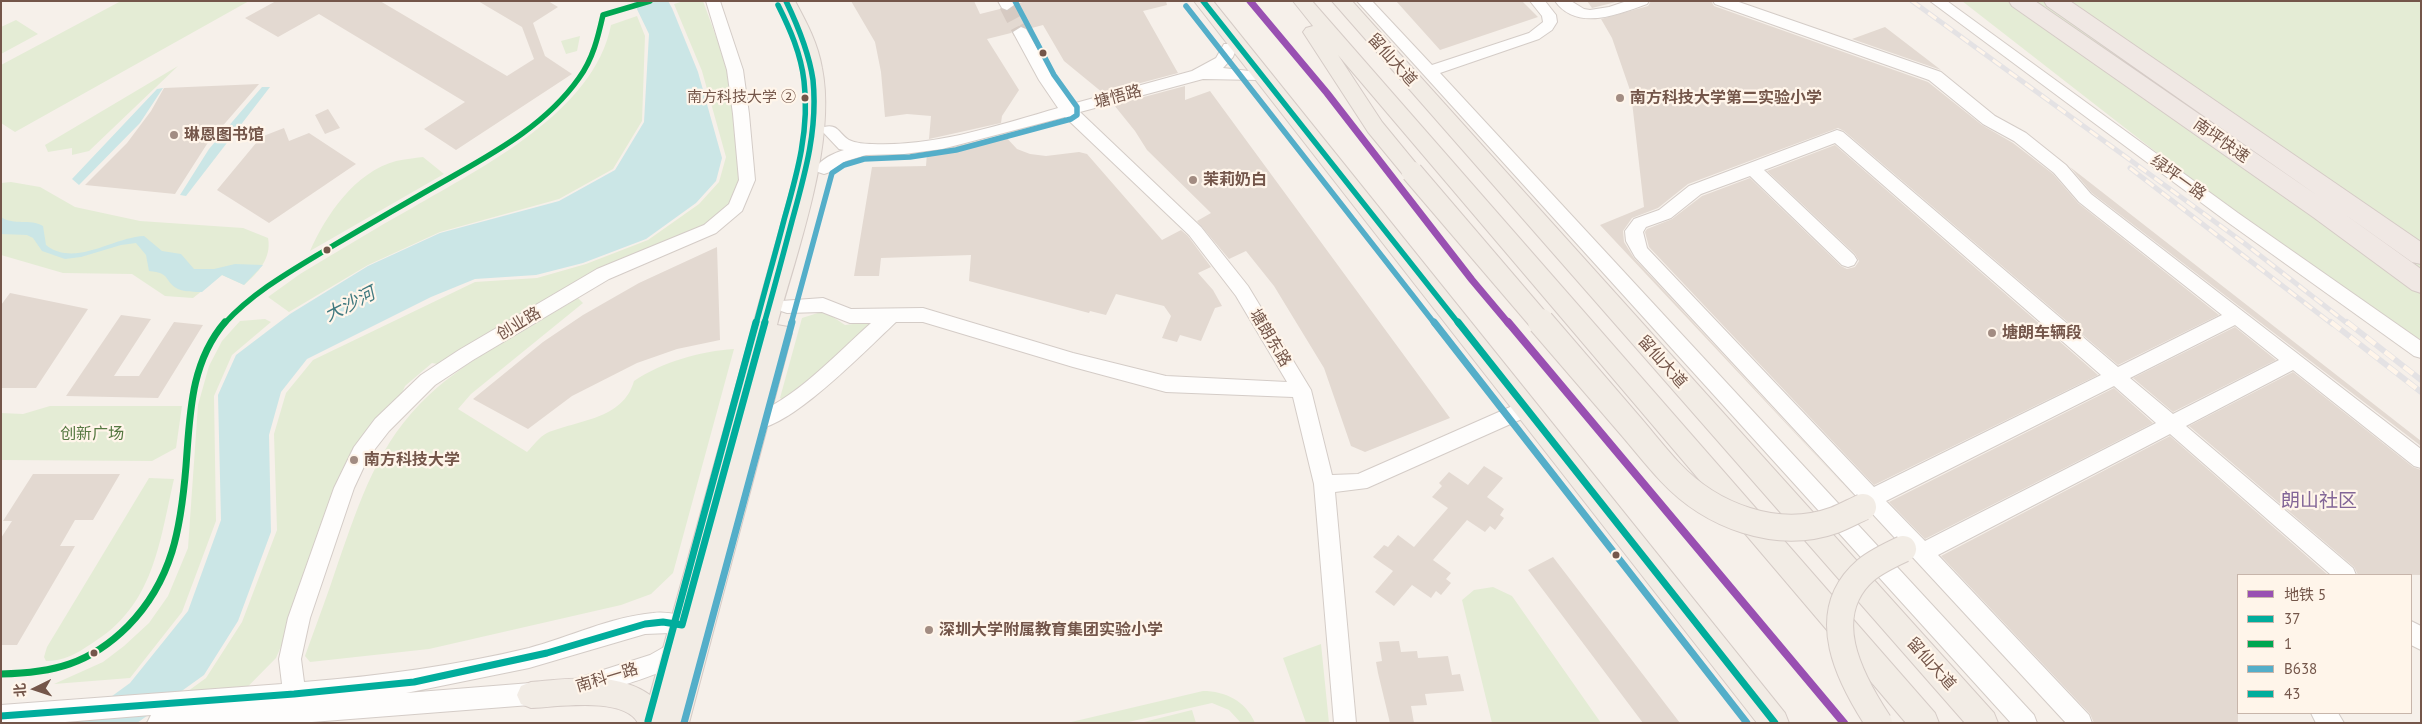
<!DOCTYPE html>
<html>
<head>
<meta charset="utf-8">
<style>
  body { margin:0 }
  #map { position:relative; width:2422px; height:724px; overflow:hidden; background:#f6f0ea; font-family:"PT Sans","Noto Sans SC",sans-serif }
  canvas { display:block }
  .frame { position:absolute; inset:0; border:2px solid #74564a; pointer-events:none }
  .legend { position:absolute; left:2237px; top:574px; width:175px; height:140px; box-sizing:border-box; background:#fff5ea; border:1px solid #c7b5aa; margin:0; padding:6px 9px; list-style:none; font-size:15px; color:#74564a }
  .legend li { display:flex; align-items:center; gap:10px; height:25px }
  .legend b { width:25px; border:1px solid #c7b5aa }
  .north { position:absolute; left:10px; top:664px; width:50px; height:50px; -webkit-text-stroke:4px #fff5ea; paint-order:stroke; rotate:266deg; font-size:14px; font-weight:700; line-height:20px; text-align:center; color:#74564a }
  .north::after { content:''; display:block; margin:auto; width:18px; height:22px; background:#74564a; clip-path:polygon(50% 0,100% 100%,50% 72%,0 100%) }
</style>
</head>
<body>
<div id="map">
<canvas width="2422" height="724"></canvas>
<div class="frame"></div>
<ul class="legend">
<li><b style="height:6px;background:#9950b2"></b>地铁 5</li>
<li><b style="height:6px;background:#01ad9c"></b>37</li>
<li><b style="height:6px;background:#00a651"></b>1</li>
<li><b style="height:6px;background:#54aec9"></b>B638</li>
<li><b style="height:6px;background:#01ad9c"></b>43</li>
</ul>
<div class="north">北</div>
</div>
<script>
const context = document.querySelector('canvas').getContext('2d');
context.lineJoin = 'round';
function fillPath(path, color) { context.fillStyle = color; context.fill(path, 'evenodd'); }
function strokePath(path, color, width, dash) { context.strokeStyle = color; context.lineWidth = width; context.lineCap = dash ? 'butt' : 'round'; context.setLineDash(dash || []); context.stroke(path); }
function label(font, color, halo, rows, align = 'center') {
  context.font = font + ' "PT Sans","Noto Sans SC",sans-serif'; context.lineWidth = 4.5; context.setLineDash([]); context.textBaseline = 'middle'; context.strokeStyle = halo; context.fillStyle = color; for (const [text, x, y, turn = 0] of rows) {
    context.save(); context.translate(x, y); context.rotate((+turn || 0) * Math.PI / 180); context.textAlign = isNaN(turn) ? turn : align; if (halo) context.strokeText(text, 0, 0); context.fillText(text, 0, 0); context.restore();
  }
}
fillPath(new Path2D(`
  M121 1H249L15 132 1 123V65Z
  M684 1H703L729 72 742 181 738 196 708 225 443 365 432 363 405 386 397 405 378 423 276 658 212 723H144L206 678 242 622 277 530 274 434 286 393 313 360 475 282 537 278 586 264 648 240 699 204 719 182 726 157 702 71 674 4Z
  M1962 1H2421V345L2237 215Z
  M637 16 645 36 642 121 613 169 559 199 440 232 368 265 289 312 268 297 300 274C337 252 374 229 412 208 482 167 594 112 611 25Z
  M16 20 38 34 1 54V27Z
  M580 36 577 51 566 54 561 41Z
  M178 66 89 151 72 155V148L48 152 45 145Z
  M423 157 444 174 310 251C326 215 355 172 396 161 405 159 415 158 423 157Z
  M11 182 40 187 75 207 140 221 243 228 268 238C272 258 258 273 244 285L222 275 193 298 165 296 132 274 63 273 1 255V183Z
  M578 298 583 303 471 394 458 409 527 452C533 446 539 437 547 433 577 420 623 420 634 381 662 362 701 351 734 349L673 573 651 594 621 605 429 649 310 662 305 656C316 625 328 594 338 563 360 501 378 442 429 395 471 356 529 328 578 298Z
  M824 311 845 325 877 321 787 402 780 398 802 318Z
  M265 319 271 322 232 355 214 396 216 521 182 612 130 678 54 684 103 662 124 646 149 623 168 596 188 548 198 405 209 366 222 341 240 321Z
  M50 406H182L176 448 152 461 1 460V413L23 414Z
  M149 478 174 479C159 544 154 606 91 644 76 654 64 661 46 661L44 657 47 647Z
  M1493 587 1512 596 1601 723H1492L1462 600 1474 590Z
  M1321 644 1329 723H1306L1283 658Z
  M1203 691C1225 691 1246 701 1255 723H1241L1229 710 1212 703 1124 723H1067Z
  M1192 710 1196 723H1140Z`), '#e4ecd5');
fillPath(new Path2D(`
  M633 1H668L672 8 698 72 722 158 716 181 696 203 646 239 583 263 536 275 475 279 431 297 307 359 281 392 269 435 271 532 238 621 204 675 137 723H75L130 683 188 611 221 520 218 395 236 355 290 314 368 266 440 233 559 201 615 170 644 122 649 34Z
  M262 87H270L186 196 180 195 209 149Z
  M163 88 140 123 79 185 72 179 157 89Z
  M1 217C14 226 30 218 43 226L46 245C75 268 113 237 144 236L162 251 181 254 194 269H214L235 264 263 265 244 285 222 275 202 292C195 292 185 292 178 289 163 281 172 273 149 271L146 255 136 243 121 245 81 257 65 259 42 251 33 238 27 235 1 234Z`), '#cbe6e6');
fillPath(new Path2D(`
  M276 1H380L507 76 534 59 522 27 478 1H548L558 7 533 23 545 56 572 74 456 150 424 129 465 102 319 14 278 37 245 18Z
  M851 1H974L980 14 1000 9 1008 12 1016 4 1026 1H1166L1167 5 1143 11 1178 73 1103 93 1064 61 1043 25 1028 29 1020 25 1011 33 987 39 1019 90 1002 116 1001 123 929 139 931 116 907 114 885 117 881 72 875 42Z
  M1396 1H1522L1538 17 1440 50Z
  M1587 1H1620L1592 8Z
  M1651 1H1711L1714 6 1928 82 1982 125 2013 143 2053 174 2078 203 2219 315 2118 365 1844 131 1838 128 1688 184 1658 208 1632 218 1623 231 1624 242 1634 258 1853 495 1600 225 1644 207 1631 93 1612 38 1601 19 1648 6Z
  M1885 27 1941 70 1852 39Z
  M259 84 207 144 175 194 85 185 127 143 151 111 164 88Z
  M1185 86V100L1210 91 1450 418 1365 452 1351 446 1324 368 1274 286 1246 251 1229 259 1197 221 1211 213 1147 150 1135 131 1114 105Z
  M328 109 340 128 325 134 315 115Z
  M284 128 289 141 309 133 356 164 269 223 217 190 261 137Z
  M1004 135 1017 149 1030 154 1046 156 1079 152 1087 154 1162 240 1181 230 1188 236 1211 267 1198 273 1213 290 1222 306 1215 308 1201 341 1180 335 1177 342 1162 338 1171 316 1164 306 1116 294 1106 315 1090 311 1089 313 969 281 971 255 881 258 879 276H854L872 167 926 166 927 153Z
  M1835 145 2098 375 1874 485 1649 247 1645 232 1647 229 1672 219 1702 196 1750 178 1841 266 1847 269 1855 267 1859 261 1855 254 1767 171Z
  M2070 167 2421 441V446L2092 193Z
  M717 247 720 340 677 349 637 363 572 396 528 429 473 399 543 342 583 315 639 283Z
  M10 293 88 309 36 388H1V305Z
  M121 315 151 319 114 376H139L174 322 203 325 158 398 66 396Z
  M2235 327 2276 360 2173 412 2133 378Z
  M2293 372 2413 467 2421 470V575H2358L2354 567 2189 426Z
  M2114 388 2153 423 1925 539 1889 502Z
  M2170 436 2328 575H2238V723H2094L2090 714 1941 556Z
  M1484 466 1503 478 1487 497 1504 509 1500 515 1504 518 1495 530 1490 526 1485 532 1467 520 1433 560 1451 573 1446 579 1451 583 1441 595 1436 591 1431 598 1412 585 1394 606 1375 592 1393 571 1373 557 1384 545 1388 547 1398 535 1414 547 1448 508 1432 497 1442 486 1439 483 1449 472 1468 485Z
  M33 474H120L93 520H75L60 546H75L17 645H1V538L12 521H3Z
  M1553 557 1680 723H1643L1528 570Z
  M1399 641 1401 652 1417 651 1418 658 1448 656 1452 675 1460 674 1464 691 1425 694 1427 705 1411 706 1414 723H1390L1378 673 1376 662 1382 661 1379 642Z`), '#e3d9d1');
strokePath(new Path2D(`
  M1007 5 1021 32`), '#d6cac2', 16, [16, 8]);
const minor = new Path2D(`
  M706 1H720L743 70 749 114 755 180 742 211 716 233 609 279 473 360 435 385 389 431 368 458 354 488 310 618 301 659 304 682C380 676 454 666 529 648 570 637 610 617 653 613 670 611 685 616 700 625L703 632 700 639 692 642 670 633 645 634 529 668 406 693 543 682 551 686 554 693 551 700 543 704 299 723H147L151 715 53 723H1V705L282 684 279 659 288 618 334 488 354 447 375 419 421 375 459 350 597 269 704 225 729 204 739 180 733 114 727 70Z
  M998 1H1013L1014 5 1007 10 1002 8Z
  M1357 1H1372L1432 65 1529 33 1543 22 1542 16 1530 1H1545L1556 15 1557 22 1552 30 1539 39 1440 73 2034 715 2037 723H2011Z
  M1555 1H1571L1584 9 1590 10 1609 7 1627 1H1649L1647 4C1619 14 1577 32 1555 1Z
  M1713 1H1736L1941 72 1995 116 2026 133 2066 165 2091 194 2421 449V468L2414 466 2293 370 2186 426 2353 568 2356 575H2331L2170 434 1938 555 2089 715 2092 723H2066L1635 257 1626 241 1625 231 1634 219 1659 210 1689 186 1837 130 1843 132 2118 367 2222 315 2079 202 2054 173 2014 141 1983 124 1929 80 1715 4ZM1835 143 2101 375 1874 487 1647 248 1643 232 1646 227 1671 218 1701 194 1750 176 1842 265 1848 267 1854 265 1857 260 1854 255 1764 170ZM2235 325 2279 360 2173 414 2130 378ZM2114 386 2156 423 1925 541 1886 501Z
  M1930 1H1947L2238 213 2421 341V358L2414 356 2226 221Z
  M1021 27 1026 29 1054 78 1072 104 1192 71 1216 58 1224 44H1234L1237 47 1233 57 1223 68 1258 72 1260 76 1258 80 1203 79 1080 112 1201 227 1248 286 1311 390 1332 475 1358 474 1526 400 1533 402 1536 408 1533 414 1367 488 1335 492 1356 723H1334L1314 484 1293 397 1166 392 1073 367 923 322H896C870 346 781 439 749 428L746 422 749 416C794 401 836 354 871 323H850L822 312 787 313 781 311 778 306 781 301 823 298 851 309 923 308 1073 353 1166 376 1287 382 1236 296 1189 235 1065 117 942 149 904 154 866 155 846 161 830 172 824 174 818 172 816 168C821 159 834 153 844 150L839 149 822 131 824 127C838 123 839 134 849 140 855 143 866 144 872 144 934 147 999 125 1058 108L1039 80 1013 32Z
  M2411 621 2421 626V650L2411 645Z
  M680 638 688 641 691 648C679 674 610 688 583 696L575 693 572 686 575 679 650 655Z
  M2311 713H2338L2344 723H2316Z`);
const major = new Path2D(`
  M777 1H795C807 23 818 44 822 68 837 143 797 251 777 325L788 327 792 333 689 723H638C624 696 556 707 531 708L521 704 517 695 521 686 531 682C569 679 617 671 650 695L799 160C809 99 806 57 777 1Z
  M1194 1H1213L1785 713 1789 723H1757Z
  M1293 1H1312L1935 713 1939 723H1906L1338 55 1382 122 1423 172 1419 177 1412 179 1405 177 1368 132 1303 32 1306 28 1313 26Z
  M1332 1H1352L1994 713 1998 723H1965Z`);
const highway = new Path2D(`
  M2009 1H2035L2318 196 2047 6 2044 1H2070L2421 242V264L2412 262 2343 213 2421 269V293L2412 290 2313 217 2012 6Z`);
strokePath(minor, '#d4ccc7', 2);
strokePath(major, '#d5cbc6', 2);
strokePath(highway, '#d5cbc6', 2);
fillPath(minor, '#fefdfc');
fillPath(major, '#f2ece5');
fillPath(highway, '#f0e8e4');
const railFar1 = new Path2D(`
  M1912 1 2244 243 2348 324
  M2130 168 2332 324`);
const rail = new Path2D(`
  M2331 322 2421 392
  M2347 322 2421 380`);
strokePath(railFar1, '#e4e2e4', 5);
strokePath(rail, '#e4e2e4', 6);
strokePath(railFar1, '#fff5ea', 3, [10]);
strokePath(rail, '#fff5ea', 4.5, [12]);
const majorBridgeFar1 = new Path2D(`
  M1412 172 1542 324`);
const majorBridge = new Path2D(`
  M1541 322C1570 356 1599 389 1628 423 1642 439 1655 456 1670 472 1711 516 1777 541 1835 520 1845 516 1854 511 1863 507
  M1879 723C1850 679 1815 614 1866 570 1877 561 1890 555 1903 549`);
strokePath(majorBridgeFar1, '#d5cbc6', 23, []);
strokePath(majorBridge, '#d5cbc6', 28, []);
strokePath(majorBridgeFar1, '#f2ece5', 21);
strokePath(majorBridge, '#f2ece5', 26);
strokePath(new Path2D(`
  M1203 1 1459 324
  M764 324C774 289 783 255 792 221 805 174 818 129 813 80 809 52 798 26 786 1`), '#01ad9c', 5.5);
strokePath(new Path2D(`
  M1458 322 1775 723
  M1 716 294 694 414 682 547 653 645 624 663 622 682 625 765 322`), '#01ad9c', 7);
strokePath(new Path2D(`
  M603 15 650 1
  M224 324C252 293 289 272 324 251 368 225 411 200 455 175 501 149 548 122 579 78 593 59 598 37 603 15`), '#00a651', 5.5);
strokePath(new Path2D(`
  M1 674C53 673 90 664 128 626 173 580 181 527 186 466 190 415 190 363 225 322`), '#00a651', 7);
strokePath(new Path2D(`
  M1186 6 1435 324
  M791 324 832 173 844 165 864 159 910 157 956 150 1071 119 1077 115V107L1054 75 1015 1`), '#54aec9', 5.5);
strokePath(new Path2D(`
  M1434 322 1747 723
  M684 723 792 322`), '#54aec9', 7);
strokePath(new Path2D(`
  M756 324C765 289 775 255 784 220 797 174 810 129 804 81 801 54 790 29 778 5`), '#01ad9c', 5.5);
strokePath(new Path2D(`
  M648 721 756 322`), '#01ad9c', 7);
strokePath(new Path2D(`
  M1250 1 1327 93 1472 280 1509 324`), '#9950b2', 7);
strokePath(new Path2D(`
  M1508 322 1844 723`), '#9950b2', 8);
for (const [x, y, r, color] of [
  [1043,53,4.5,"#74564a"],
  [805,98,4.5,"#74564a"],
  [1620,98,5,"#a28c82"],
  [174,135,5,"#a28c82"],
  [1193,180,5,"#a28c82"],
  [327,250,4.5,"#74564a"],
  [1992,333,5,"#a28c82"],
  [354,460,5,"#a28c82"],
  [1616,555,4.5,"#74564a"],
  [929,630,5,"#a28c82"],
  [94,653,4.5,"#74564a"]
]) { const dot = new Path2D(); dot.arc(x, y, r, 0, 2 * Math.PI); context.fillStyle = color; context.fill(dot); strokePath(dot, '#fff5ea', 2); }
label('15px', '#74564a', '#fff5ea', [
  ["南方科技大学 ②",796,98]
], 'right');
label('16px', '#74564a', '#fff5ea', [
  ["留仙大道",1392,60,48],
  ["塘悟路",1118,97,-15],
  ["南坪快速",2221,141,35],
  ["绿坪一路",2178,178,36],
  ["创业路",519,324,-31],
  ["塘朗东路",1270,338,59],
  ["留仙大道",1662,362,48],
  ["留仙大道",1931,664,48],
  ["南科一路",607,678,-17]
]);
label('bold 16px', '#74564a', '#fff5ea', [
  ["南方科技大学第二实验小学",1630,98],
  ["琳恩图书馆",184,135],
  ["茉莉奶白",1203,180],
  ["塘朗车辆段",2002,333],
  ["南方科技大学",364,460],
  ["深圳大学附属教育集团实验小学",939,630]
], 'left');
label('16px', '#567942', '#fff5ea', [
  ["创新广场",92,434]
]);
label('italic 18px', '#417a80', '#fff5ea', [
  ["大沙河",350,305,-27]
]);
label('19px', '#836697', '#fff5ea', [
  ["朗山社区",2319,502]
]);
</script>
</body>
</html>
